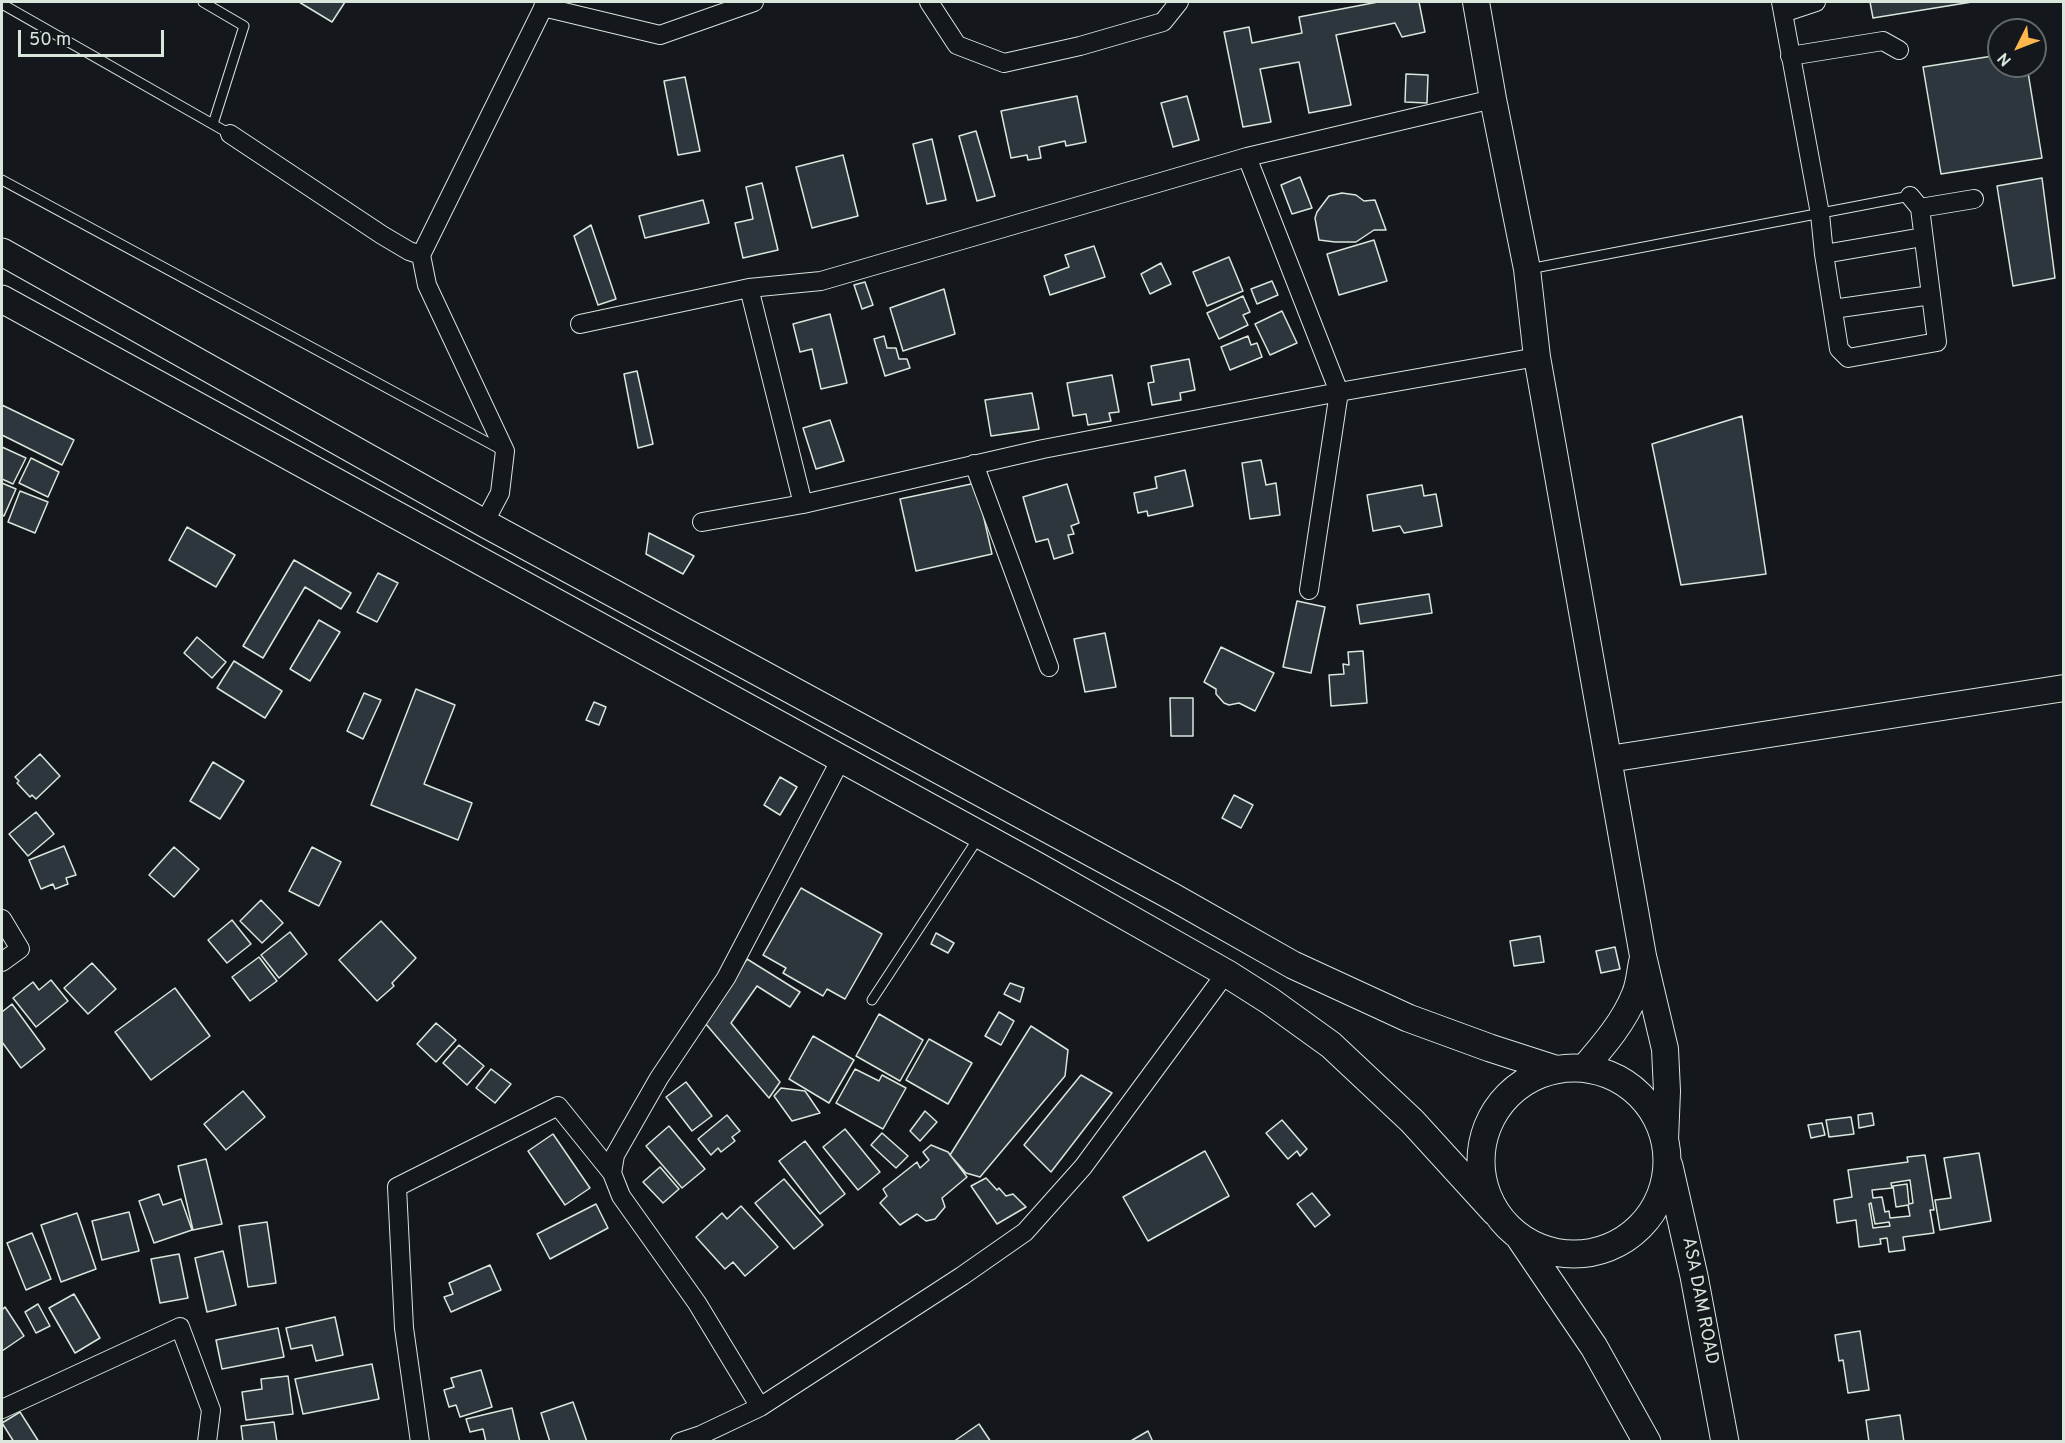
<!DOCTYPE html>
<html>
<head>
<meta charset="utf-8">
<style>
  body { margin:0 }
  #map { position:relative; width:2065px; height:1443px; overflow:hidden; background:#14181c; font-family:Overpass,sans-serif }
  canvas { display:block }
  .frame { position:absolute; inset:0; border:3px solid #d8e6dc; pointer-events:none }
  .north { position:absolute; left:1987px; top:18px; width:60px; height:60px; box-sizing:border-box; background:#14181c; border:2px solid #626a69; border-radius:50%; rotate:228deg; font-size:16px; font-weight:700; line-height:24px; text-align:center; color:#d8e6dc }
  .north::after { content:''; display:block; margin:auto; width:21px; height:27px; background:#ffb74d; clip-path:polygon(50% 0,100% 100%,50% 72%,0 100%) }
  .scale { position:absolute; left:18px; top:30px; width:146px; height:27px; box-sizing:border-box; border:3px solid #d8e6dc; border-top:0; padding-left:8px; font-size:18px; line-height:21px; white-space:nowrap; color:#d8e6dc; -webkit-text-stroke:4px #14181c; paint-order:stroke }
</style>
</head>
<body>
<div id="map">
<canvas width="2065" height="1443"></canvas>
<div class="frame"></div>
<div class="north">N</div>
<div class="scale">50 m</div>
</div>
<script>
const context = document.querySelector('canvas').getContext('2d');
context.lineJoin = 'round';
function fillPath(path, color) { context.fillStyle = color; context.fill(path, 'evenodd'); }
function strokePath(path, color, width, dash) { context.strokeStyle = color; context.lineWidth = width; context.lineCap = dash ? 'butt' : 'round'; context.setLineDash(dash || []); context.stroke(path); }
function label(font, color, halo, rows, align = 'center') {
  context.font = font + ' Overpass,sans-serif'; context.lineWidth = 4.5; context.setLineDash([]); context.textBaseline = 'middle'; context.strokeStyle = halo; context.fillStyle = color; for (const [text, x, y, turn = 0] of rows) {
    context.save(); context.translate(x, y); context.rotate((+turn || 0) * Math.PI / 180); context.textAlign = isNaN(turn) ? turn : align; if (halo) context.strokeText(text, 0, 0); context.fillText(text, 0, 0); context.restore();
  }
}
const building = new Path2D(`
  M299 2H345L332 22Z
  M1378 2H1419L1425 32 1402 37 1395 23 1336 35 1351 105 1309 113 1299 62 1260 69 1271 122 1243 127 1224 32 1249 27 1252 43 1302 33 1299 17Z
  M1870 2H1972L1873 18Z
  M1999 55V66H2027L2042 158 1941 174 1923 67Z
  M1406 74 1428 75 1427 103 1405 102Z
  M685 77 700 151 678 155 664 81Z
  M1077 96 1086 142 1066 146 1065 141 1039 147 1041 158 1028 160 1027 155 1011 158 1001 111Z
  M1187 96 1199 140 1173 147 1161 103Z
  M976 131 995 196 977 201 959 136Z
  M932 139 946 200 927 204 913 144Z
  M843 155 858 216 812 228 796 167Z
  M1300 177 1312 208 1292 214 1281 185Z
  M2042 178 2055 278 2013 286 1997 186Z
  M762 183 778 250 743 258 735 223 753 219 746 187Z
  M1342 193 1356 195 1364 201 1375 200 1386 230H1374L1356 242H1335L1319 240 1315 218 1317 212 1329 196Z
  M703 200 709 223 645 238 639 216Z
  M591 225 616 299 598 305 574 236Z
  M1374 240 1387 281 1339 295 1327 254Z
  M1094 246 1105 277 1050 295 1044 276 1069 267 1065 255Z
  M1229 257 1243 291 1207 306 1193 272Z
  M1161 263 1171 284 1150 294 1141 274Z
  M1272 281 1278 295 1257 304 1251 289Z
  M865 282 873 305 862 309 854 285Z
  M944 289 955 334 903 351 890 308Z
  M1243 296 1250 312 1243 315 1248 325 1219 339 1207 313Z
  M1282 311 1297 343 1270 355 1255 324Z
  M830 314 847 383 821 389 812 349 800 352 793 324Z
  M884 336 887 348H896L899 359H907L910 368 885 376 874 339Z
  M1248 336 1251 345 1257 343 1262 357 1230 370 1221 347Z
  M1189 359 1195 390 1180 393 1181 400 1152 405 1148 383 1154 382 1151 366Z
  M637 371 653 444 638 448 624 374Z
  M1112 375 1119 412 1109 413 1111 421 1088 425 1086 414 1073 416 1067 383Z
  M1032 393 1039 429 991 436 985 400Z
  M2 405 74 440 62 465 2 435Z
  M1742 416 1766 574 1681 585 1652 444Z
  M830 420 844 461 816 469 803 428Z
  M2 447 26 458 13 484 2 479Z
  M31 458 59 472 48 497 19 483Z
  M1261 460 1266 485 1276 483 1280 515 1250 519 1242 463Z
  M1185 470 1193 506 1148 516 1147 511 1138 513 1134 493 1157 488 1155 477Z
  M2 483 16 489 4 516 2 515Z
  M976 483 992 554 916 571 900 499Z
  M1067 484 1079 523 1071 526 1074 534 1068 535 1073 553 1054 559 1048 539 1036 542 1023 497Z
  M1422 485 1424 496 1436 494 1442 526 1404 533 1400 526 1373 531 1367 495Z
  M20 491 48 502 35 533 8 522Z
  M187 527 235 555 216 587 169 560Z
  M649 533 694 556 683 574 646 554Z
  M294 560 351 593 341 609 305 587 263 658 243 646Z
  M378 573 398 583 377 622 357 612Z
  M1429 594 1432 613 1360 624 1357 605Z
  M1297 601 1325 607 1311 673 1283 667Z
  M319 620 340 632 310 681 290 669Z
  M1105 633 1116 687 1085 692 1074 639Z
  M197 637 226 662 212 678 184 653Z
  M1221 647 1274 673 1255 711 1239 703 1229 705 1224 703 1216 694V689L1204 682Z
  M1363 651 1367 703 1331 706 1329 675 1344 674 1343 664 1349 665 1348 652Z
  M234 661 282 691 265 718 217 688Z
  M416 689 455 705 424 784 472 803 458 840 371 805Z
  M364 693 381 700 363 739 347 731Z
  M1170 698H1193V736H1171Z
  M594 702 606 707 599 725 586 720Z
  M40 754 60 776 36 799 32 795 30 797 17 783 19 781 15 777Z
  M213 762 244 781 220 819 190 801Z
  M780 777 797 787 780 815 764 805Z
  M1234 795 1253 805 1241 828 1222 818Z
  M36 812 54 834 28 856 9 834Z
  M64 846 76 875 66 878 68 884 55 889 53 884 41 889 29 860Z
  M174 847 199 869 174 897 149 875Z
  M312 847 341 862 319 906 289 891Z
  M801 888 882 934 845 999 827 989 823 996 783 973 786 968 763 955Z
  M261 900 283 923 262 943 240 921Z
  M232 920 251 944 227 963 208 940Z
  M381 921 416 958 392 983 394 986 377 1001 339 960Z
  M290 932 307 954 279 978 261 955Z
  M936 933 954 943 948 953 931 944Z
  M1540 936 1544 962 1514 966 1510 941Z
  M1615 947 1620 969 1601 973 1596 951Z
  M259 957 277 981 250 1001 232 977Z
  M747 959 800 992 790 1007 757 986 731 1023 780 1082 769 1098 705 1023Z
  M92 963 116 989 88 1014 64 988Z
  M51 980 68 1001 36 1027 13 998 33 982 39 990Z
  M1010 983 1024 988 1020 1002 1004 994Z
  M175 988 210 1036 151 1080 115 1032Z
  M12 1004 45 1049 21 1068 2 1042V1012Z
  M999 1012 1014 1021 1001 1045 985 1036Z
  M879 1014 923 1040 900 1081 856 1056Z
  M436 1023 456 1040 436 1062 417 1044Z
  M1031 1026 1068 1050 1065 1076 980 1177 966 1173 950 1155Z
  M813 1036 854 1060 829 1103 789 1079Z
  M929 1039 972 1063 948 1104 906 1080Z
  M459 1045 484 1066 467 1085 443 1063Z
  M491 1069 511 1084 495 1103 476 1088Z
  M855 1069 879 1081 882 1075 906 1088 883 1129 836 1103Z
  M1081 1075 1112 1093 1051 1172 1024 1145Z
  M686 1082 712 1116 692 1131 666 1097Z
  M781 1088 805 1091 820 1113 792 1121 774 1096Z
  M243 1091 265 1117 226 1150 204 1124Z
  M925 1111 937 1122 920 1141 910 1131Z
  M1872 1113 1874 1125 1859 1128 1858 1115Z
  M727 1115 740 1131 732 1137 735 1141 721 1152 718 1148 711 1155 698 1139Z
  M1851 1117 1854 1134 1829 1137 1826 1120Z
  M1282 1120 1307 1149 1300 1156 1297 1151 1288 1159 1266 1133Z
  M1822 1123 1825 1135 1811 1138 1808 1125Z
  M669 1126 705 1169 682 1188 646 1146Z
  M845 1129 880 1172 858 1190 823 1147Z
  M882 1133 908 1156 896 1168 871 1145Z
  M553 1134 590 1188 565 1205 528 1151Z
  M805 1141 845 1194 820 1214 779 1161Z
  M931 1145 948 1152 967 1177 942 1198 945 1207 935 1219 926 1221 917 1214 900 1225 880 1203 887 1196 883 1189 917 1162 920 1168 929 1160 923 1152Z
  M1205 1151 1229 1196 1148 1241 1123 1197Z
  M1979 1153 1991 1221 1940 1230 1935 1200 1951 1198 1944 1158Z
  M1925 1155 1934 1210H1930L1934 1233 1903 1237 1905 1250 1889 1252 1887 1238 1880 1239 1881 1244 1859 1247 1856 1220 1837 1223 1834 1200 1852 1197 1848 1170 1908 1162 1907 1157ZM1910 1180 1913 1203 1909 1204 1907 1184 1893 1186 1896 1207 1908 1205 1910 1216 1890 1218 1889 1211 1885 1212 1882 1197 1873 1198 1872 1190 1892 1188 1891 1183ZM1871 1203 1875 1224 1889 1222 1890 1226 1873 1228 1869 1204Z
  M206 1159 222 1224 193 1230 178 1166Z
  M660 1167 679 1189 663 1203 643 1182Z
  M986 1178 997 1190 999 1188 1006 1196 1013 1194 1026 1207 997 1224 971 1186Z
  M784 1179 823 1225 794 1249 755 1203Z
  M1312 1193 1330 1215 1315 1227 1297 1204Z
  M159 1194 163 1205 181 1199 192 1230 154 1243 139 1201Z
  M596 1204 608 1228 550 1259 537 1234Z
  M741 1206 778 1247 745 1276 733 1262 725 1269 696 1237 722 1213 727 1219Z
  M129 1212 139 1251 102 1260 92 1221Z
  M77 1213 96 1269 61 1282 41 1225Z
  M267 1222 276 1283 248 1287 239 1226Z
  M32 1233 51 1279 26 1290 7 1243Z
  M223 1251 236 1305 207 1312 195 1258Z
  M179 1254 188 1298 160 1303 151 1259Z
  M490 1265 501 1290 451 1312 444 1297 453 1294 449 1283Z
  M74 1294 100 1338 75 1353 49 1308Z
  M38 1304 50 1326 36 1333 25 1312Z
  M5 1307 24 1336 2 1351V1310Z
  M335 1317 343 1355 316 1361 312 1345 291 1349 286 1328Z
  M278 1328 284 1357 222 1369 216 1340Z
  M1860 1331 1869 1390 1848 1393 1843 1360 1839 1361 1835 1335Z
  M372 1364 379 1399 303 1414 295 1379Z
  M481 1370 492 1407 460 1417 456 1405 449 1407 444 1390 454 1387 451 1378Z
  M288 1376 293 1414 246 1420 242 1392 262 1389 261 1379Z
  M573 1402 587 1442H550L541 1413Z
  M512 1408 520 1442H486L483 1429 470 1432 466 1419Z
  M20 1412 39 1442H14L2 1423Z
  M1900 1415 1904 1442H1869L1866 1420Z
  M274 1422 277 1442H243L241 1426Z
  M979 1424 991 1442H953Z
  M1148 1431 1153 1442H1129Z`);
fillPath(building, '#2c363c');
strokePath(building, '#d8e6dc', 1.5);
const lane = new Path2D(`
  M203 2 244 26 213 124
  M2 4 230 134
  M2 180 500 449
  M1529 269 1910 196
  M872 1000 979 837`);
const street = new Path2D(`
  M929 2 957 45 1004 63 1080 46 1163 22 1179 2
  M1781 2 1820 214 1824 254 1839 349 1848 358 1937 342 1920 208 1910 196
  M543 7 660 35 754 2
  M1783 13 1816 2
  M1790 56 1883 41 1899 50
  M230 134 382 235 409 251 421 255 427 285 505 451 500 493 484 523
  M1247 157 1339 392 1309 590
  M1920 208 1974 199
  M1824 254 1923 237
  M421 255 546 2
  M749 288 803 504
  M1833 309 1931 295
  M580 324 749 288 821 281 1247 157 1493 99
  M974 464 1049 667
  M702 522 803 504 1043 449 1339 392 1537 357
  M2 919 20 949 2 962
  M760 1407 697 1303 621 1196 612 1173 615 1155 659 1078 726 978 841 759
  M2 1409 180 1327 211 1410 207 1442
  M420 1442 404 1328 397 1187 558 1106 612 1173
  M680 1442 701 1435 760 1407 962 1276 1025 1232 1083 1167 1226 973`);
const secondary = new Path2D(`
  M1476 2 1493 99 1527 269 1537 357 1643 956 1665 1049 1667 1091 1665 1140
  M1609 759 2064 688
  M1584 1068C1603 1046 1624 1022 1635 994 1639 985 1640 972 1642 962`);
const primary = new Path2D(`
  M2 252 484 523 1173 897 1293 965 1408 1018 1490 1048 1555 1069
  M2 299 1037 866 1226 973 1270 1001 1331 1045 1412 1121 1495 1212
  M1481 1161a93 93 0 1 1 186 0a93 93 0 1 1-186 0Z
  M1669 1166 1694 1276 1725 1442
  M1520 1238 1594 1347 1647 1442`);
strokePath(lane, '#d8e6dc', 11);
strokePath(street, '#d8e6dc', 20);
strokePath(secondary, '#d8e6dc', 28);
strokePath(primary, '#d8e6dc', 29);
strokePath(lane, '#14181c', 9);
strokePath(street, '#14181c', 18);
strokePath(secondary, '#14181c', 26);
strokePath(primary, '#14181c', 27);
label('18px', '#d8e6dc', '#14181c', [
  ["ASA DAM ROAD",1699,1301,79]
]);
</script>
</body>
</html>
